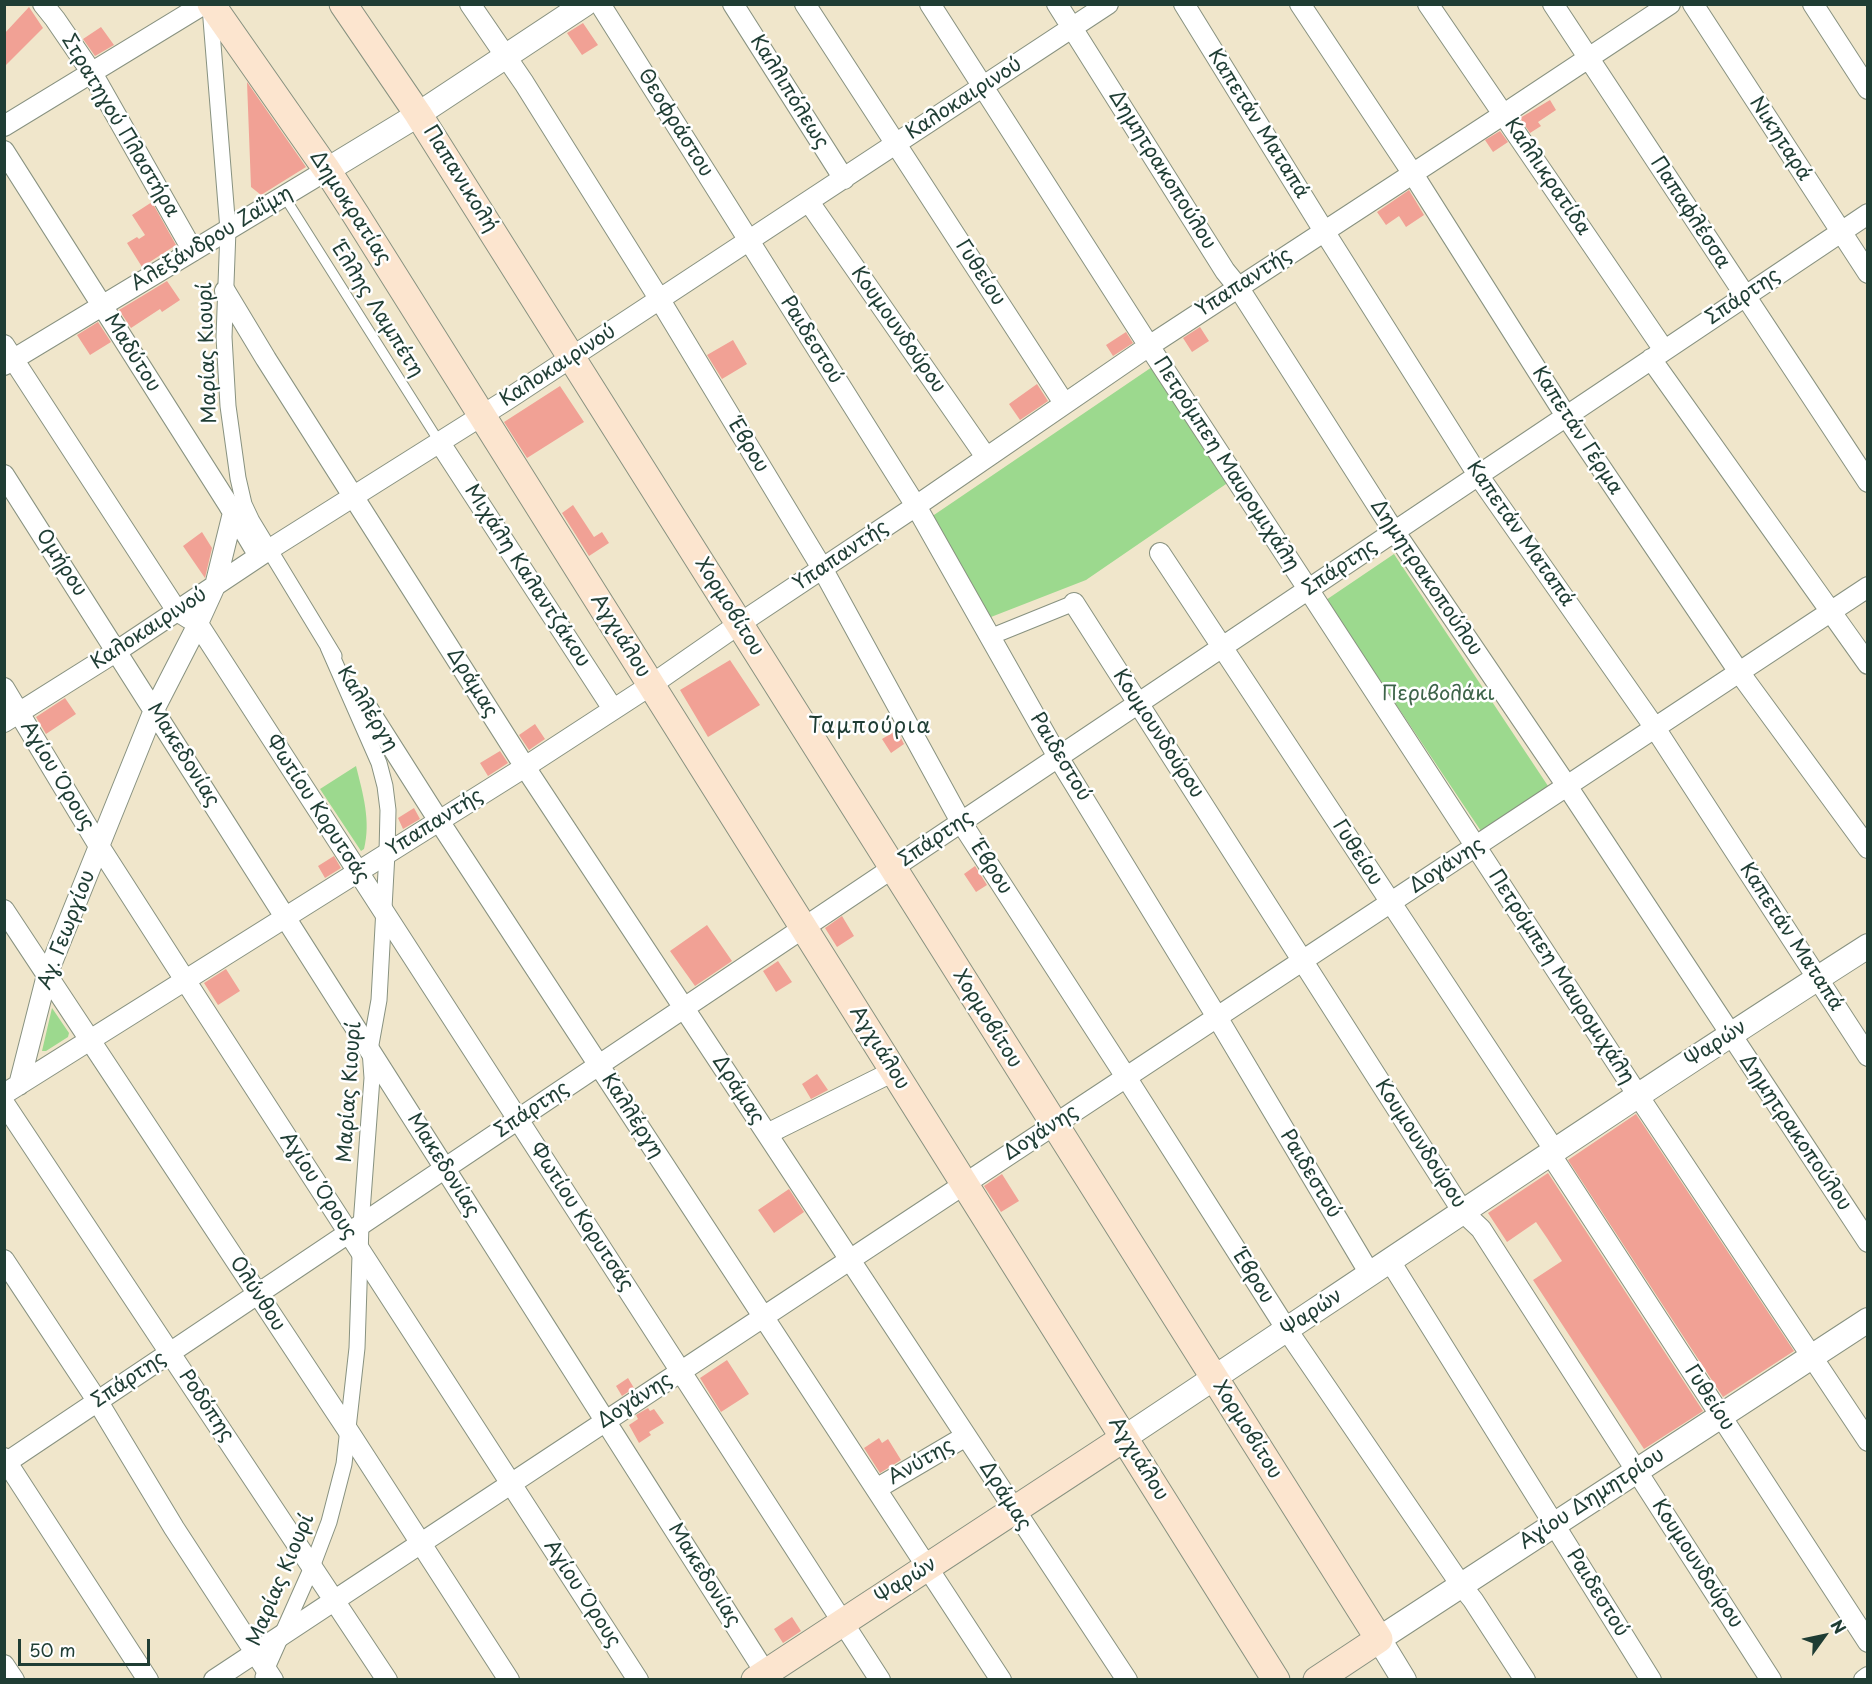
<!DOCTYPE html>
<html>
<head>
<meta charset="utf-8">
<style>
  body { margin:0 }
  #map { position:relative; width:1872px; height:1684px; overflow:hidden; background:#f0e6cb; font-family:"Playpen Sans",sans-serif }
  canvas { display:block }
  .frame { position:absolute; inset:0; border:6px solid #1f3d34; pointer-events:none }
  .north { position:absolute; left:1794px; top:1606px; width:60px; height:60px; -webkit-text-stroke:4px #fff; paint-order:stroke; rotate:57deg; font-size:16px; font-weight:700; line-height:24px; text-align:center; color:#1f3d34 }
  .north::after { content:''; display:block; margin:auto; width:21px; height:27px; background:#1f3d34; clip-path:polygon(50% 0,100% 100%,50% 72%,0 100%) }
  .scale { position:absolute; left:18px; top:1639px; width:132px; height:27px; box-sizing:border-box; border:3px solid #1f3d34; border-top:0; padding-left:8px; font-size:18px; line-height:21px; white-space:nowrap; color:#1f3d34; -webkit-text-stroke:4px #fff; paint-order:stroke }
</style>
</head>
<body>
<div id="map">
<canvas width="1872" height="1684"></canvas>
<div class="frame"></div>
<div class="north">N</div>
<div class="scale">50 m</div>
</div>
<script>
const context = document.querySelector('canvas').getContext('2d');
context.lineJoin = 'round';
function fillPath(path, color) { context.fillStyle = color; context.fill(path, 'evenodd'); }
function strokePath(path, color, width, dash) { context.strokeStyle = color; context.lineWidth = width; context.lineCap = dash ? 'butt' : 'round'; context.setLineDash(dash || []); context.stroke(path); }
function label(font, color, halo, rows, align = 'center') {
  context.font = font + ' "Playpen Sans",sans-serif'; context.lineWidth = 5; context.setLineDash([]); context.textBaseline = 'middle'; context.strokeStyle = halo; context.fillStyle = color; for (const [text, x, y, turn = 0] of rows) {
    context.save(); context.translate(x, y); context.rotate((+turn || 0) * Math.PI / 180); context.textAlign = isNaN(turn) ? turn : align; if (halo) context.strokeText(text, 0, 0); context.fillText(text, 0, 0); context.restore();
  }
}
fillPath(new Path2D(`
  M1152 367 1229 482 1086 580 991 617 931 517Z
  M1394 554 1550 789 1483 834 1326 600Z
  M356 766C363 794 371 821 364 849L361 851 320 789Z
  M52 1008 69 1033 68 1037 46 1051H42Z`), '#9cd98e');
fillPath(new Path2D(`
  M29 7 43 28 4 67V34Z
  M583 23 598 45 582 55 567 33Z
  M101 27 114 45 95 56 83 39Z
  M247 82 306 167 261 195 251 187Z
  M1550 100 1556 110 1538 122 1541 126 1530 133 1520 118Z
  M1500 131 1508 142 1493 152 1485 140Z
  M1409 190 1424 215 1406 227 1399 216 1386 225 1377 212Z
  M152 202 176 245 142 267 127 243 137 237 139 239 145 235 132 215Z
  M167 281 180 300 162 312 160 309 131 328 119 310Z
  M98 322 111 342 90 355 77 335Z
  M1200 327 1209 341 1192 352 1183 338Z
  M1126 332 1133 343 1113 356 1106 345Z
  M733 340 747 364 722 379 707 355Z
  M1037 384 1048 401 1020 420 1009 404Z
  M560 386 584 422 527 458 504 422Z
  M573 505 594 537 602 532 609 543 589 556 562 513Z
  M202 532 212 548 205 578 183 546Z
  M730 660 760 705 708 737 680 690Z
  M65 698 76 714 46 734 36 717Z
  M535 724 545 739 529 750 519 735Z
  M897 730 904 744 891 753 882 739Z
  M500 751 508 763 488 776 480 763Z
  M414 808 420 819 403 829 398 818Z
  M334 856 341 868 325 878 318 866Z
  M975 866 987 885 976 892 964 874Z
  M842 916 854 936 837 947 825 928Z
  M707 925 732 961 695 986 670 951Z
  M778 961 792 982 776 992 763 971Z
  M226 969 240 991 218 1005 204 983Z
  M817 1074 828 1090 811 1099 802 1084Z
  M1636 1114 1794 1351 1723 1397 1568 1160Z
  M1548 1173 1703 1411 1644 1449 1533 1280 1562 1261 1547 1238 1536 1222 1507 1242 1488 1213Z
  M1002 1174 1019 1201 1001 1212 984 1186Z
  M789 1189 804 1212 774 1233 758 1210Z
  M727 1360 749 1394 721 1412 700 1378Z
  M628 1378 634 1388 622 1396 616 1386Z
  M648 1408 650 1411 654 1409 664 1423 649 1432 651 1435 639 1443 629 1425 638 1419 636 1415Z
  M879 1438 882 1443 888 1439 901 1460 880 1473 864 1448Z
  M792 1617 801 1631 783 1643 774 1629Z`), '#f1a195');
const service = new Path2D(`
  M284 196 440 443`);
const pedestrian = new Path2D(`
  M210 7 228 230 224 337 228 406 238 478 244 504 252 521 334 656
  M990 637 1074 603
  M263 1677 312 1567 329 1522 344 1464 357 1348 361 1225 372 1078 370 1050 379 1000 387 853 388 810 385 786 379 763 328 647`);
const minor = new Path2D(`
  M43 4 55 19 92 73 193 251
  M470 4 524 83 660 300 822 568 961 822 1126 1077 1287 1330 1461 1585 1473 1600 1525 1680
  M600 4 916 506 1058 757 1217 1017 1370 1274
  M733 4 844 179
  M805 4 1064 403
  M930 4 1149 346 1308 589 1637 1094 1868 1441
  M1057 4 1225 271 1238 287 1386 519 1567 786 1868 1242
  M1184 4 1324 231 1478 475 1655 728 1868 1056
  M1300 4 1413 174 1566 416 1739 672 1868 848
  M1428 4 1664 350
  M1553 4 1868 482
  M1693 4 1868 273
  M1813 4 1868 89
  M4 126 204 4
  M4 151 228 504 259 556
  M809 202 986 457
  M225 291 266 359 525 767 1127 1680
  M4 345 177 611 198 624 880 1680
  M1651 359 1868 664
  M4 365 327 170
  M440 443 613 709
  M4 475 770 1680
  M1160 553 1555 1151
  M1074 603 1463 1212 1481 1229 1771 1680
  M4 688 99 846 185 980 638 1680
  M366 706 439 821 1001 1680
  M4 722 117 651 270 549 505 401 1108 4
  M4 910 349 1432 509 1680
  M19 1085 47 975 154 710 194 632 215 586 233 513
  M4 1094 525 767 651 685 739 624 916 506 1149 346 1504 114 1670 4
  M4 1103 387 1680
  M767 1134 894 1071
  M1551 1155 1868 1642
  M4 1260 98 1402 174 1528 273 1680
  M1390 1261 1651 1680
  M4 1458 148 1680
  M4 1464 1868 214
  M876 1489 966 1436
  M4 1665 14 1680
  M214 1680 1868 587
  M1864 1680 1868 1677`);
const tertiary = new Path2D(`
  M327 170 411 119 585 4
  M1124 1438C1372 1273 1618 1106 1868 946
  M1404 1680 1379 1639 1868 1320`);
const secondary = new Path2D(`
  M211 4 327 170 356 215 1276 1680
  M343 4 418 114 1379 1639 1317 1680
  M755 1680 1124 1438`);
strokePath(service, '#889280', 11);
strokePath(pedestrian, '#889280', 17);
strokePath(minor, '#889280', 22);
strokePath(tertiary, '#889280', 26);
strokePath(secondary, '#889280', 29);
strokePath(service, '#fff', 9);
strokePath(pedestrian, '#fff', 15);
strokePath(minor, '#fff', 20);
strokePath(tertiary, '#fff', 24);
strokePath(secondary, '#fce5cf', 27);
label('20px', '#1f3d34', '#fff', [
  ["Καλλιπόλεως",789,92,58],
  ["Καλοκαιρινού",964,99,-33],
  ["Θεοφράστου",675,123,58],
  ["Καπετάν Ματαπά",1258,124,58],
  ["Στρατηγού Πλαστήρα",120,126,59],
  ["Νικηταρά",1780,139,57],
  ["Δημητρακοπούλου",1162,170,58],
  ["Καλλικρατίδα",1547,177,56],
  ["Παπανικολή",460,179,58],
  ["Δημοκρατίας",350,208,57],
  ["Παπαφλέσσα",1690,213,57],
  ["Αλεξάνδρου Ζαΐμη",212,239,-31],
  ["Γυθείου",980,273,57],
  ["Υπαπαντής",1244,283,-33],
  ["Σπάρτης",1743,297,-34],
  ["Έλλης Λαμπέτη",377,310,58],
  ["Κουμουνδούρου",898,330,55],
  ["Ραιδεστού",811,340,58],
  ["Μαδύτου",132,353,58],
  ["Μαρίας Κιουρί",208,353,-92],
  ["Καλοκαιρινού",558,366,-33],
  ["Καπετάν Γέρμα",1577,431,57],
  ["Έβρου",748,446,59],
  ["Πετρόμπεη Μαυρομιχάλη",1226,464,57],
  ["Καπετάν Ματαπά",1520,534,55],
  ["Υπαπαντής",841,556,-34],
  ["Ομήρου",61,563,57],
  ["Σπάρτης",1340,568,-34],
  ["Μιχάλη Καλαντζάκου",527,576,57],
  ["Δημητρακοπούλου",1426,578,56],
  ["Χορμοβίτου",729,607,58],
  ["Καλοκαιρινού",149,629,-33],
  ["Αγχιάλου",620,636,58],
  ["Δράμας",472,683,58],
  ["Καλλέργη",367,709,58],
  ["Κουμουνδούρου",1158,734,57],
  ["Μακεδονίας",183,755,58],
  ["Ραιδεστού",1060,757,59],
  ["Αγίου Όρους",57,776,59],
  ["Φωτίου Κορυτσάς",317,809,57],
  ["Υπαπαντής",435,823,-32],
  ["Σπάρτης",936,839,-34],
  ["Γυθείου",1357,853,57],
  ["Δογάνης",1447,866,-33],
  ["Έβρου",991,868,57],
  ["Αγ. Γεωργίου",67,930,-69],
  ["Καπετάν Ματαπά",1791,937,57],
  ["Πετρόμπεη Μαυρομιχάλη",1561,977,57],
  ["Χορμοβίτου",987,1019,58],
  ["Ψαρών",1716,1044,-33],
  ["Αγχιάλου",879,1048,58],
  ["Δράμας",738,1090,57],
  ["Μαρίας Κιουρί",350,1092,-86],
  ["Σπάρτης",532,1110,-34],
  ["Καλλέργη",632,1116,57],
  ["Δογάνης",1041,1133,-33],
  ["Δημητρακοπούλου",1795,1133,56],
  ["Κουμουνδούρου",1420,1144,57],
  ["Μακεδονίας",443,1165,58],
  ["Ραιδεστού",1310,1174,59],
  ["Αγίου Όρους",318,1186,57],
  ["Φωτίου Κορυτσάς",581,1217,57],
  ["Έβρου",1253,1277,58],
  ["Ολύνθου",257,1294,57],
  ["Ψαρών",1312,1313,-34],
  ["Σπάρτης",129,1380,-34],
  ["Γυθείου",1709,1398,57],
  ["Δογάνης",635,1401,-33],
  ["Ροδόπης",206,1406,56],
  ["Χορμοβίτου",1247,1430,58],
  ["Αγχιάλου",1138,1459,58],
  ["Ανύτης",921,1462,-30],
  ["Δράμας",1005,1496,57],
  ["Αγίου Δημητρίου",1592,1499,-33],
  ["Κουμουνδούρου",1697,1564,57],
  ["Μακεδονίας",704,1575,58],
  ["Μαρίας Κιουρί",281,1580,-67],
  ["Ψαρών",906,1581,-33],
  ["Ραιδεστού",1597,1593,58],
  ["Αγίου Όρους",582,1594,57]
]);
label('20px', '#3e644a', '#fff', [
  ["Περιβολάκι",1438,694]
]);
context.letterSpacing = '1.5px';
label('21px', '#1f3d34', '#fff', [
  ["Ταμπούρια",870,727]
]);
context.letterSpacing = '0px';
</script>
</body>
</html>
